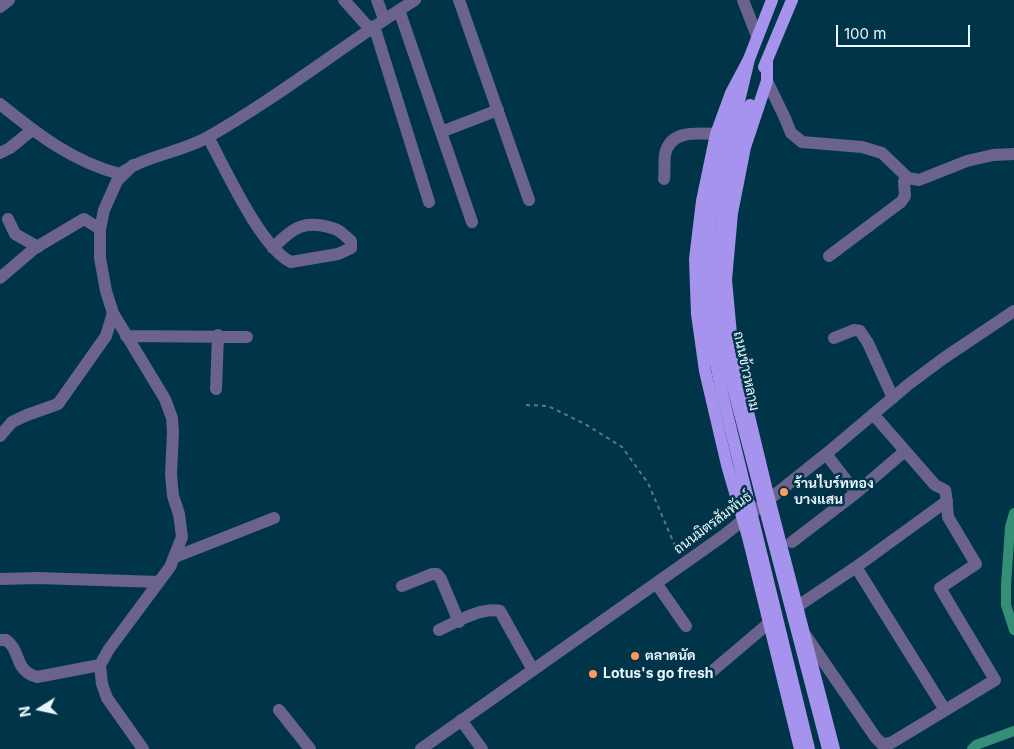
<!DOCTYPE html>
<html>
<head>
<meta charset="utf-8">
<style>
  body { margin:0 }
  #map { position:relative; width:1014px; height:749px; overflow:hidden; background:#003449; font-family:Inter,sans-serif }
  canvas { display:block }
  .north { position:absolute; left:15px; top:684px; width:50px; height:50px; -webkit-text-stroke:4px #003449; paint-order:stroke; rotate:260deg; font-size:14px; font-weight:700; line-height:20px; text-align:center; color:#eaf6fd }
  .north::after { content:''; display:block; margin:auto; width:18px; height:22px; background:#eaf6fd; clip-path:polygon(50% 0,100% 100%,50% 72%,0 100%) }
  .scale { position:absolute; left:836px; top:25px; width:134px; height:22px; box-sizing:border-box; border:2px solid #eaf6fd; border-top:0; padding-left:6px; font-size:15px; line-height:18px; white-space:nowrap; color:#eaf6fd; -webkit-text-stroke:4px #003449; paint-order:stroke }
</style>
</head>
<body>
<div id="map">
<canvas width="1014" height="749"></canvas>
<div class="north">N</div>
<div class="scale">100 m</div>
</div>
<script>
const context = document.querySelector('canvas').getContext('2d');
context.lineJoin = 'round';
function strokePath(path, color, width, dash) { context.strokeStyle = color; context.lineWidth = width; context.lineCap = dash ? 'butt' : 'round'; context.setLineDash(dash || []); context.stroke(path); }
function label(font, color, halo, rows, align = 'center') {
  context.font = font + ' Inter,Sarabun,sans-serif'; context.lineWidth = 5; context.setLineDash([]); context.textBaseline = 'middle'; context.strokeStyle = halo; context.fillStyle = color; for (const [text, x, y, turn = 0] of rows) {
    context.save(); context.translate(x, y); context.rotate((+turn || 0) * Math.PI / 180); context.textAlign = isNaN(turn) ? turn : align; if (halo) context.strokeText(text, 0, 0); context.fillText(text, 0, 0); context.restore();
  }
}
strokePath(new Path2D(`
  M1014 513 1010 527 1006 585V605L1014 630
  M972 749 976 745 1014 731`), '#358e76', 10);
strokePath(new Path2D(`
  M526 405 548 406 585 424 622 447 648 483 679 555`), '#567b8b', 2, [4, 4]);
strokePath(new Path2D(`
  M344 0 370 29
  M377 0 384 19
  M459 0 529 200
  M743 0 757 36
  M0 7 9 0
  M399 10 472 222
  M374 26 429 202
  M767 81 785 118 791 133 802 142 862 147 882 153 908 178 919 180 967 161 993 155 1014 154
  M0 104C37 134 73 162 120 174 146 155 180 153 208 137 280 96 345 44 415 0
  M441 132 498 110
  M208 137C225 168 261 248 291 262L338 254 351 248V241C346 237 341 231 335 229 305 219 293 227 273 248
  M0 153 10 148 32 130
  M133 165 117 181 104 210 100 229V258L106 291 113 313 165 399 172 418 173 432 171 475 173 496 179 514 182 537 170 567 109 649 100 665 102 684 107 698 143 749
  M664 179C665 172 664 163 665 155 669 130 697 133 716 134
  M8 219 15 234 38 247
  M829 256 901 202 905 196 904 181 908 178
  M0 278 35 248 84 219 100 229
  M126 336 247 337
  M834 338 854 330 860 331 868 343 893 398
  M216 389 218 335
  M0 436 12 422 27 415 58 404 106 336 113 313
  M826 454 856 493
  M792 542 856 493 905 451
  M175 557 274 518
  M856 567 945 710
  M0 579 38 578 159 582
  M656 583 686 626
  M402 586 432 574H437L441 579 459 622
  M798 606 856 567 947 501
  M439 630C457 622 480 607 500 611L533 670
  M806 636 876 738 882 744 891 743 995 680 940 588 976 564 948 517 946 495 945 490 935 485 873 414
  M0 640H6C22 651 13 670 37 677L100 665
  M710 673 769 623
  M279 710 310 749
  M461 720 482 749
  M421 749 723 536 826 454 909 384 944 358 1014 311`), '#6b628e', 12);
strokePath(new Path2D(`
  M749 59 731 93 716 134 702 201 695 259 697 314 705 371 727 465 748 537 800 749
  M767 61V81L745 147 732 213 726 280 731 334 735 358 767 491 834 749
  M764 67 792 0
  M706 278 710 212 725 142 740 97 749 59 772 0
  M718 278 722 213 736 144 750 105`), '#a693ee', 12);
strokePath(new Path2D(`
  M706 278 710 335 722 393 809 749
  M718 278 722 336 734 391 828 749`), '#a693ee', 12);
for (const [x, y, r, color] of [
  [784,492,5,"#fe9b59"],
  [635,656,5,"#fe9b59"],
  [593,674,5,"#fe9b59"]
]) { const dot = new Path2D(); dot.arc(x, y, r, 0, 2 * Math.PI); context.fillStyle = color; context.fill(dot); strokePath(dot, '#003449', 2); }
label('14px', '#eaf6fd', '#003449', [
  ["ถนนข้าวหลาม",746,371,78],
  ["ถนนมิตรสัมพันธ์",713,523,-37]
]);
label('bold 14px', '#eaf6fd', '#003449', [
  ["ร้านไบร์ททอง",794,484],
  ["บางแสน",794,500],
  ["ตลาดนัด",645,656],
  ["Lotus's go fresh",603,674]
], 'left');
</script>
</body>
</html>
